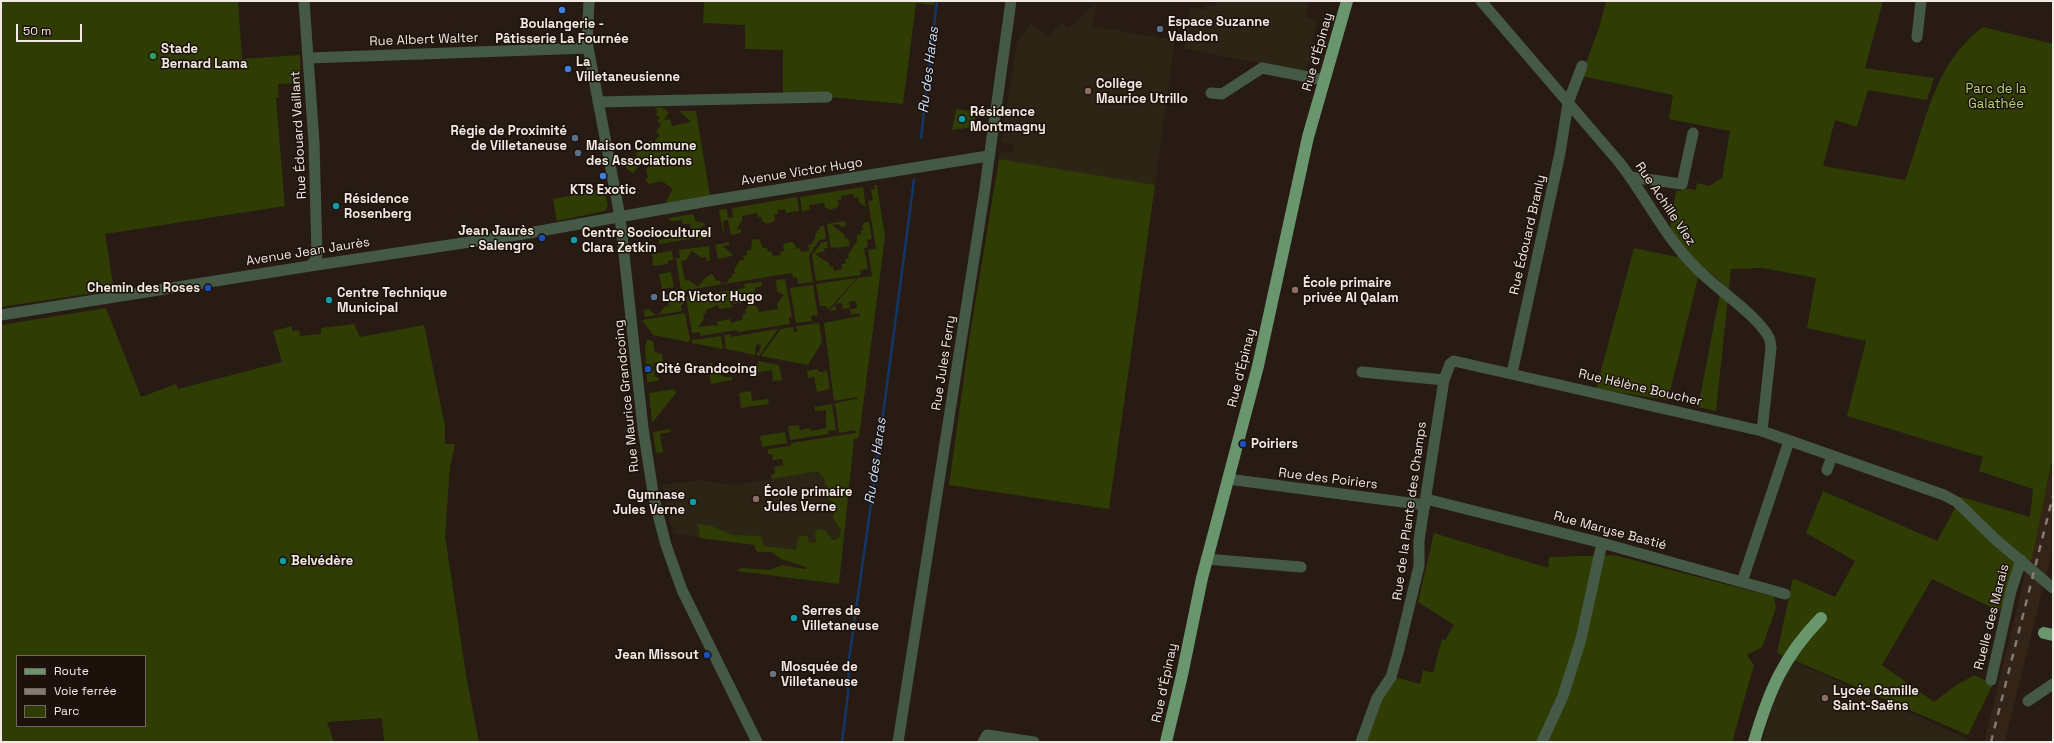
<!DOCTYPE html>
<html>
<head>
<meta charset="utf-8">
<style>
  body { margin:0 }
  #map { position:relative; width:2054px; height:743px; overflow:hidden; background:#271b14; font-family:"Space Grotesk",sans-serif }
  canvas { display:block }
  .frame { position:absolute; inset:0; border:2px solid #f1e9e4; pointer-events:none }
  .legend { position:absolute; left:16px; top:655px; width:130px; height:72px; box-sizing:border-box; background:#1d120b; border:1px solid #726862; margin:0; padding:5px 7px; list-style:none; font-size:12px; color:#f1e9e4 }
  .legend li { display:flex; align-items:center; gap:8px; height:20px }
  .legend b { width:20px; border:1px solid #726862 }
  .scale { position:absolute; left:16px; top:24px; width:66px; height:18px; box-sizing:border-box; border:2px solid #f1e9e4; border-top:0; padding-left:5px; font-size:12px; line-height:14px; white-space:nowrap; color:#f1e9e4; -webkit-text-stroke:3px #1d120b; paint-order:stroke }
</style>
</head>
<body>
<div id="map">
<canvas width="2054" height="743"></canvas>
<div class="frame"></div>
<ul class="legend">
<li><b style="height:5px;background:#69966d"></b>Route</li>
<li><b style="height:5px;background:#857b75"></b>Voie ferrée</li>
<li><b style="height:11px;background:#2f3d04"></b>Parc</li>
</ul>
<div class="scale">50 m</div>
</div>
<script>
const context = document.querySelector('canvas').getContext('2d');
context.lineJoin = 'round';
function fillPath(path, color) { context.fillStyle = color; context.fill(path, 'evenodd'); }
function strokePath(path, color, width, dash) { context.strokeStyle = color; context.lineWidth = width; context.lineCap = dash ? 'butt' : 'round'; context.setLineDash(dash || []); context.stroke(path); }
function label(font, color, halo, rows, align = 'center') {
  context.font = font + ' "Space Grotesk",sans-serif'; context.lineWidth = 3; context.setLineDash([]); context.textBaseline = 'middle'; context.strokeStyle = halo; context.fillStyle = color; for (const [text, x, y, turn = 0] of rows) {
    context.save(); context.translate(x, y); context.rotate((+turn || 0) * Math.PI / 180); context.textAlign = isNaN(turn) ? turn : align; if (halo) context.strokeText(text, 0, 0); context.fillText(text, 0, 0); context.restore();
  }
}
fillPath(new Path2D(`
  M2053 461V548L2009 725 2005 742H1984Z`), '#342317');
fillPath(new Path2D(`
  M1217 1H1309L1306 18 1318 20 1312 41 1315 43 1306 72 1184 49 1191 7 1205 10 1206 5 1215 7Z
  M1096 2 1093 26 1175 40 1155 185 999 159 1000 152 1012 153 1013 144 1001 143 1017 41 1031 23 1048 36 1061 22 1069 28Z
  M854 438 841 556 673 534 662 485 698 480 736 485 784 477 799 455Z
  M1786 658 1966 738 1970 742H1762Z`), '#2c2414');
fillPath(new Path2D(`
  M1 1H238L242 59 300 55 301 83 278 84 279 98H276L285 206 105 234 114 290 1 307Z
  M704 1H935L934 5 916 3 903 104 830 97V93H783V50L745 49V25L703 23Z
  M1606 1H1883L1865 68 1934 78 1927 100 1868 90 1857 127 1835 120 1823 166 1905 180C1926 124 1932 65 1983 27L2053 44V456L2032 558 1999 611 1932 579 1882 665 1934 702 1952 688 1974 675 1993 684 1968 735 1777 653 1793 578 1835 597 1855 561 1806 533 1823 491 1937 541 1961 497 2030 517 2033 489 1979 471 1983 457 1847 416 1866 341 1807 328 1816 278 1763 268 1731 269 1716 411 1698 407 1722 283 1701 265 1668 400 1596 389 1634 248 1677 257 1681 247 1669 236 1676 190 1681 191 1682 188 1696 190 1697 183 1709 186 1722 178 1730 131 1669 119 1673 95 1581 76 1599 28Z
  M661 107 669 112 664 120 670 119 672 126 691 122 679 111H696L710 195 665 203 673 189 662 181 649 184 645 181 648 177 646 170 651 163 639 166 633 173 626 168 625 161 627 158 631 160 633 156 637 158 636 152 649 150 648 143 650 140 654 142 660 135 656 132 661 124 657 121 660 118 656 115 658 111 654 108Z
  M956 109 976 112 974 127 952 130Z
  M999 159 1155 185 1109 509 949 485 970 334Z
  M874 185H877L885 237 859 437 854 439 839 584 737 571 741 568 770 570 782 565 805 569 806 567 781 559 771 552H757L754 545 700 538 698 524 711 526 733 535 759 536 762 538 764 546 796 550 798 539 801 536H807L810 543 816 542 815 534 818 529 825 530 832 540H836L840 537 841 530 833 518 837 506 827 498 828 488 825 483 824 478 817 471 772 479 771 475 775 474 774 467 783 465 782 459 773 460 772 454H768V449L791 446V443L856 433 855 430 839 433 835 403 857 399V397L834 401 824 323 860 316 859 313 851 315 850 309 857 308 856 301 849 302 850 308 843 309 842 303 835 304 836 310 829 311 858 278 872 276 868 250 876 249 868 201 873 200 871 190 875 189Z
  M863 187 866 207 859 202 858 197 854 198 853 194 841 196V200H838L839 205 836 208 829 210 825 207 824 203 809 205 810 209 802 212 800 197Z
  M604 189 608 206 605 211 557 221 553 199Z
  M797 197 799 211 786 213 785 209 778 210V214L774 215 775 219 773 222 766 224 762 221 761 217H758L757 213 742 216V221L736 230 741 229V233L731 235 728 220 723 221 724 232H723L719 210 727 209 728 218 733 217 732 208Z
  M693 214 696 221 706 224 697 230 698 232 706 234 707 238 696 240V238L659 244V240L689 236V233L692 231 689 224H683L682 220 670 221 669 218Z
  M845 221 846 226 840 227 839 224 832 225 844 234 845 239 848 238 850 246 841 247 839 250V247L831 248 827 224Z
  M865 222H869L872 239 867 240 868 247 864 248 868 269 860 270 861 275 816 281 812 255 821 243 827 241 828 248H824L825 251 815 254 829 263 830 267H833L834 271 842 269V264L846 263 845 259 849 258 848 255 857 241V235L861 234 860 231 863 230 862 226Z
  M821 226H824L826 239 819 240 809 256 813 282 798 284 797 277 793 278 792 273 681 291 676 258H680L679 250 709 246 710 261H707L706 257 702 258 692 251 686 260 681 261 685 281 689 280 698 287 705 278 712 274 717 281 720 280 721 284 728 282V279L732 278V274H735L734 270 740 260H744L743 256 747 255V251L751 250 752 240 759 239 763 248H767L768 252 771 251 773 256 781 255 780 251H784L783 247 785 243 792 242 795 244 796 249 800 248 801 252 809 251 808 245 812 244V241L815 240V235Z
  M729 242 730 245 722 246 731 253 732 256 718 259 715 245Z
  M672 251 673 260 668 261V264L653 266 652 254Z
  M671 272 674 287 662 289 659 274Z
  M857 278 828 310 827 306H820L816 284Z
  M785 279 792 317H789L790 324 738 332 737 330 700 336V332L692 333 686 297 745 288 744 284 762 282V286L755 288V292L750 301 734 304 731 301 730 303 733 307 719 309 718 305 706 310V313L703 314 704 319 698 327 714 325 716 327 718 325 716 322 730 319 731 323 743 319 742 315 746 314 745 310 751 302 758 308 759 312 778 309 777 304 784 295 777 291 776 280Z
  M813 285 818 315 811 316 812 321 796 323 790 288Z
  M679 293V298L683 297 684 304 681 305 682 311 645 317 644 310 648 309 656 315 659 314 664 307 669 306 668 303 672 302 671 298H666V295Z
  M106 308 141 397 176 384 178 389 282 362 273 331 292 326V331L299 330 300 336 321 334V328L354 324 360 337 424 325 445 426V444H455L450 467 445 536 467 681 479 742H384L382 718 327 722 334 742H1V325ZM17 656H145V726H17Z
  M685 313 690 340 688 342 653 335 642 320Z
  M819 323 822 342 808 365 761 356 781 329 793 327 794 332H797L796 326Z
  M778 329 759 356 757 355V352L759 353 761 345 756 344 755 355 726 349 724 335 731 334V337Z
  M721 336 723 349 692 343V340Z
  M647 340 653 341 655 352 662 354 663 362 653 363 655 377H658L659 381 647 382V374L651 369 646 364 645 347Z
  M758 361 779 365 782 380 773 381 772 370 756 373Z
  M708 363H712C714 373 722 378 732 377V380L711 384Z
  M818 369 819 372 827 371 830 389 817 392 814 377 808 378 807 371Z
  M675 389 676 393 652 423 649 393Z
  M751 391 752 401 768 399 769 404 741 408 739 393Z
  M832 404 836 430 828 431V434L790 440 788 426 799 425 800 430 810 428 811 431 826 428V410L815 411 814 407Z
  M670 429 671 432 660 434 663 452 656 453 653 432Z
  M785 432 787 443 762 447 760 436Z
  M1434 533 1548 568 1549 557 1614 555 1774 597 1776 608 1762 647 1747 655 1754 665 1732 742H1364L1373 717 1394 677 1420 684 1423 670 1433 673 1442 639 1445 640 1454 625 1418 602Z`), '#2f3d04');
strokePath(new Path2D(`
  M921 138 937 1
  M842 742 848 694 849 659 874 483 914 180`), '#133765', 2.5);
strokePath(new Path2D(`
  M304 1 314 142 317 255 315 261 310 266
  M589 1 587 42 620 217 643 428 654 499 666 545 682 590 757 742
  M1481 1 1619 162C1651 203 1666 242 1707 278 1723 293 1758 317 1768 336 1771 340 1770 343 1771 348L1762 431
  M1917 37 1921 1
  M309 58 588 48
  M1211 93 1222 94 1262 68 1324 80
  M598 102 827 97
  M1630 177 1682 184 1693 133
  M1 315 310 266 523 234 714 200 988 156
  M1362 372 1444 380
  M1512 373 1560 153 1568 103 1582 66
  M1827 470 1832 456
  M1228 479 1425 505
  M1426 499 1602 543 1785 594
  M1206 559 1301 567
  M1742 582 1789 441
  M1991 680 2011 591 2021 560
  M2028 701 2053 684
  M898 742 984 195 1011 1
  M983 742 987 735 1034 742
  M1361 742 1377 698 1391 677 1398 653 1419 566V540L1444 380 1450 364 1454 361 1762 431 1944 495 1957 502 1995 539 2053 588
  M1542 742 1563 696 1581 639 1602 543`), '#455a46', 11);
strokePath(new Path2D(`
  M2044 633 2053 635
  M1166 742 1182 675 1202 578 1258 366 1308 137 1347 1
  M1754 742C1769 691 1783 657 1821 618`), '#69966d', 12);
strokePath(new Path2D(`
  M1991 742 2053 496`), '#857b75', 2.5, [7, 7]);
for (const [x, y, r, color] of [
  [562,10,4,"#3f7fe0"],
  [1160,29,4,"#5c6f8a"],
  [153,56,4,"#2e9e5b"],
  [568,69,4,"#3f7fe0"],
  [1088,91,4,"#8d6e63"],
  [962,119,4,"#0f9aa8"],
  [575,138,4,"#5c6f8a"],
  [578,153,4,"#5c6f8a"],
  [603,176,4,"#3f7fe0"],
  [336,206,4,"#0f9aa8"],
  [542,238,4,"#1a4fb4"],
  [574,240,4,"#0f9aa8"],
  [208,288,4,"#1a4fb4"],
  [1295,290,4,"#8d6e63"],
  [654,297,4,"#5c6f8a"],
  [329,300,4,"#0f9aa8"],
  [648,369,4,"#1a4fb4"],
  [1243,444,4,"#1a4fb4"],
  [756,499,4,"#8d6e63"],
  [693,502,4,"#0f9aa8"],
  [283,561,4,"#0f9aa8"],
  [794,618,4,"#0f9aa8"],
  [707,655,4,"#1a4fb4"],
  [773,674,4,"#6b7280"],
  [1825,698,4,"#8d6e63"]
]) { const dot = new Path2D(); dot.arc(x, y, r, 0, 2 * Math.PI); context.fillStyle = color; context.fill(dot); strokePath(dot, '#1d120b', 1.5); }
label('bold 13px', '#f1e9e4', '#1d120b', [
  ["Espace Suzanne",1168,22],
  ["Valadon",1168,37],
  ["Boulangerie -",562,24,"center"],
  ["Pâtisserie La Fournée",562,39,"center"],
  ["Stade",161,49],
  ["Bernard Lama",161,64],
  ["La",576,62],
  ["Villetaneusienne",576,77],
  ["Collège",1096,84],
  ["Maurice Utrillo",1096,99],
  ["Résidence",970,112],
  ["Montmagny",970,127],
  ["Régie de Proximité",567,131,"right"],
  ["de Villetaneuse",567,146,"right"],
  ["Maison Commune",586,146],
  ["des Associations",586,161],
  ["KTS Exotic",603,190,"center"],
  ["Résidence",344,199],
  ["Rosenberg",344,214],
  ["Jean Jaurès",534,231,"right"],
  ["- Salengro",534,246,"right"],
  ["Centre Socioculturel",582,233],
  ["Clara Zetkin",582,248],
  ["École primaire",1303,283],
  ["privée Al Qalam",1303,298],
  ["Chemin des Roses",200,288,"right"],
  ["Centre Technique",337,293],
  ["Municipal",337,308],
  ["LCR Victor Hugo",662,297],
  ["Cité Grandcoing",656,369],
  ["Poiriers",1251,444],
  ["École primaire",764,492],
  ["Jules Verne",764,507],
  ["Gymnase",685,495,"right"],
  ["Jules Verne",685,510,"right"],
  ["Belvédère",291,561],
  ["Serres de",802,611],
  ["Villetaneuse",802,626],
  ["Jean Missout",699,655,"right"],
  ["Mosquée de",781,667],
  ["Villetaneuse",781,682],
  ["Lycée Camille",1833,691],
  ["Saint-Saëns",1833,706]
], 'left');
label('13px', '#f1e9e4', '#1d120b', [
  ["Rue Albert Walter",424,40,-2],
  ["Rue d'Épinay",1318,52,-74],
  ["Rue Édouard Vaillant",299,135,-93],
  ["Avenue Victor Hugo",802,172,-9],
  ["Rue Achille Viez",1665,204,56],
  ["Rue Édouard Branly",1528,235,-77],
  ["Avenue Jean Jaurès",308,252,-9],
  ["Rue Jules Ferry",944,363,-81],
  ["Rue d'Épinay",1242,368,-76],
  ["Rue Hélène Boucher",1640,388,13],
  ["Rue Maurice Grandcoing",627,396,-96],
  ["Rue des Poiriers",1328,479,7],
  ["Rue de la Plante des Champs",1410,511,-82],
  ["Rue Maryse Bastié",1610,531,15],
  ["Ruelle des Marais",1992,617,-76],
  ["Rue d'Épinay",1165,683,-78]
]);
label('13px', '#b6d277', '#1d120b', [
  ["Parc de la",1996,89],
  ["Galathée",1996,104]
]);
label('italic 14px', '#c8defd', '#1d120b', [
  ["Ru des Haras",929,70,-83],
  ["Ru des Haras",876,461,-82]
]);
</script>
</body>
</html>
